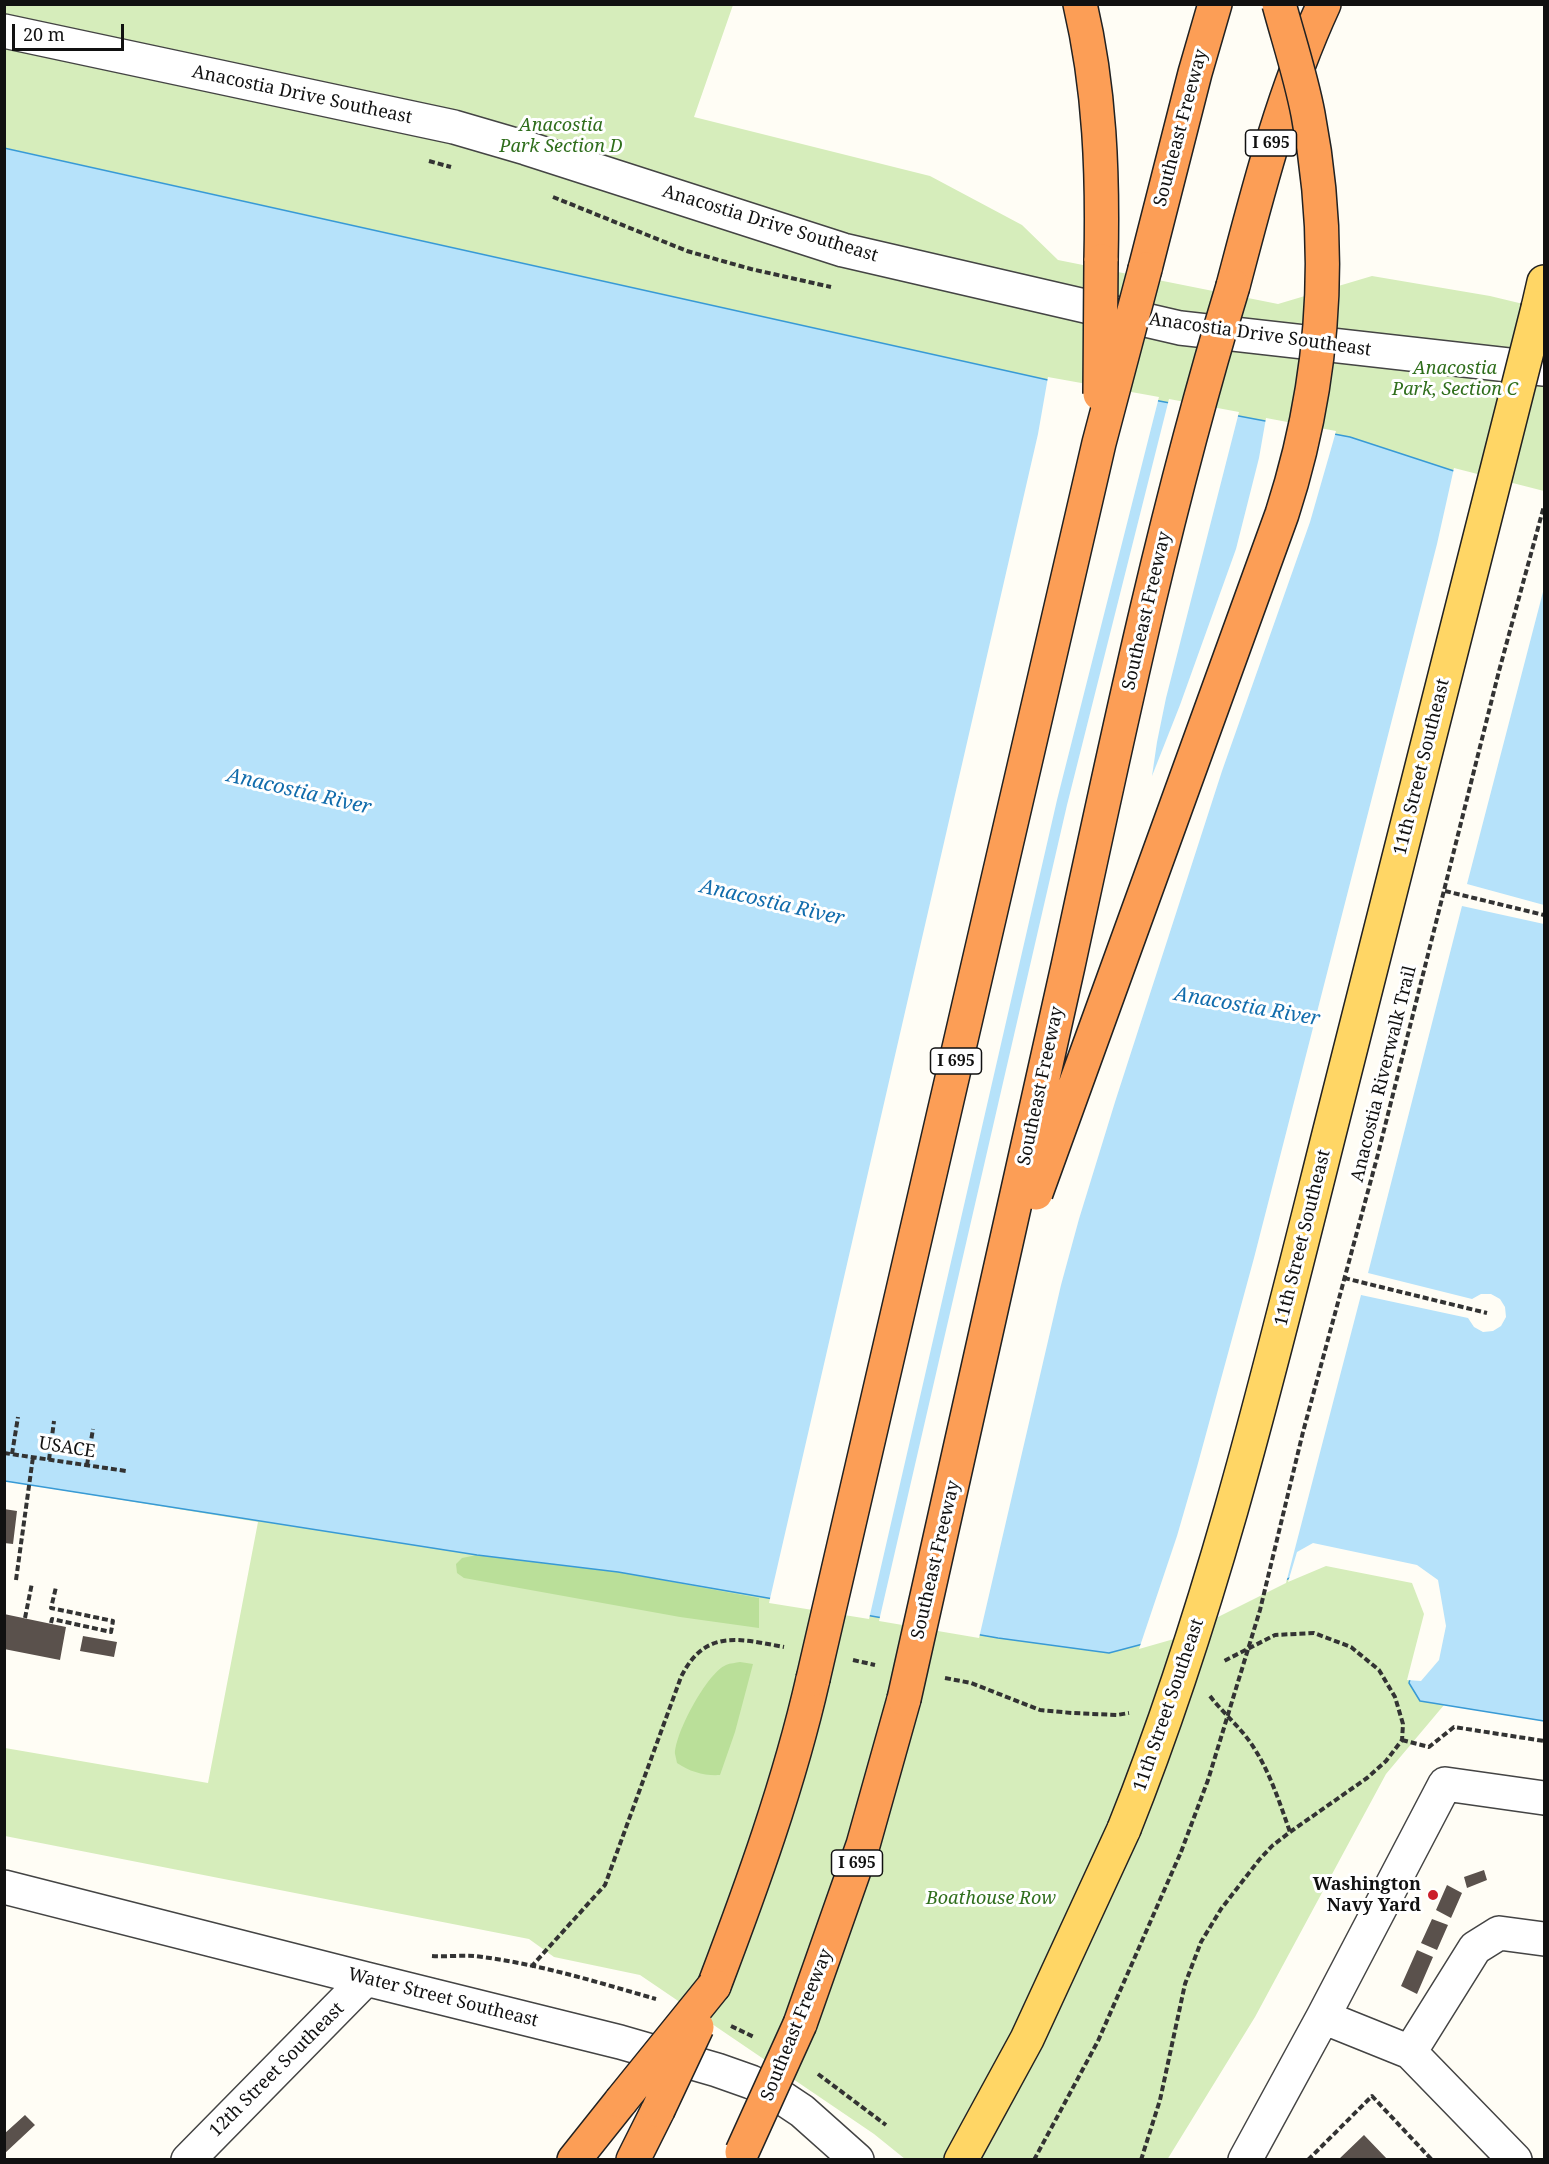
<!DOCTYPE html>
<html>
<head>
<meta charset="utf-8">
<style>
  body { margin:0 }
  #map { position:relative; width:1549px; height:2164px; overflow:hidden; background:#fffdf5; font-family:"Noto Serif",serif }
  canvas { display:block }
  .frame { position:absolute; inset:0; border:6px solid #111; pointer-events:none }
  .scale { position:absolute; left:12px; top:24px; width:112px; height:27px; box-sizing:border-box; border:3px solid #111; border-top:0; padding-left:8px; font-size:18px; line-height:21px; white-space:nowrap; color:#111; -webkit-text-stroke:4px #fff; paint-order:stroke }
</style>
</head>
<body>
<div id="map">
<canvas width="1549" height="2164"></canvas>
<div class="frame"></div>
<div class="scale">20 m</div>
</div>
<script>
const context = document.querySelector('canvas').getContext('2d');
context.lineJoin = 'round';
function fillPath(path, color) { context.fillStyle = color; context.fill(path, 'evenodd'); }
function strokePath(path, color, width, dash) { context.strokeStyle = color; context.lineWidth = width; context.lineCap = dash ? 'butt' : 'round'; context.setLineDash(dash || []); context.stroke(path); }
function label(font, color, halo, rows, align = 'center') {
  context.font = font + ' "Noto Serif",serif'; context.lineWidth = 6; context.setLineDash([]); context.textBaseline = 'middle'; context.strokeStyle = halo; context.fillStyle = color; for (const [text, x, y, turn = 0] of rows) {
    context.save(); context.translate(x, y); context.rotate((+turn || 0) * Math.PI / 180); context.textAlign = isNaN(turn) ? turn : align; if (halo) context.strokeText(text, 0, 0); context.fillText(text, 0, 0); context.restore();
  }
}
fillPath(new Path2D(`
  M5 5H733L694 117 930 176 1022 225 1058 260 1278 304 1372 276 1490 296 1544 309V494L1460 473 1350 437 1048 380 5 148Z
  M5 1481 477 1555 618 1572 998 1638 1109 1653 1326 1563 1415 1580 1427 1614 1420 1701 1444 1705 1386 1774 1255 2017 1167 2160 905 2159 874 2134 640 1975 554 1957 529 1939 5 1836V1748L208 1783 258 1522Z`), '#d6edbb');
fillPath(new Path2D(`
  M477 1555 618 1572 759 1598V1628L680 1617 464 1578 457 1573 456 1564 462 1558Z
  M740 1662 753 1664 735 1732 720 1775C705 1776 690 1772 677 1763 677 1762 675 1754 675 1754 675 1733 707 1673 726 1665 730 1663 736 1663 740 1662Z`), '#badf99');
const water = new Path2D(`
  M4 148 1048 380 1350 437 1460 473 1544 494V1721L1420 1701 1409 1683 1427 1614 1415 1580 1326 1563 1273 1585 1173 1636 1109 1653 998 1638 618 1572 477 1555 5 1481Z`);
fillPath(water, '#b6e2fa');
strokePath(water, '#389ad5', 1.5);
fillPath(new Path2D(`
  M1048 377 1159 397 1057 800 869 1619 769 1603 1038 434Z
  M1169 399 1239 412 1166 698 1157 742 1152 776 1180 705 1236 549 1259 458 1266 418 1336 431 1333 442 1310 522 1222 771 1115 1102 1079 1219 1061 1285 979 1638 879 1621 1067 805Z
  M1454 468 1544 491V588L1467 884 1544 905V924L1462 906 1368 1273 1472 1299 1481 1294H1491L1500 1299 1505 1307 1506 1317 1501 1326 1493 1331 1483 1332 1474 1327 1468 1318 1361 1295 1286 1583 1174 1639 1139 1649 1177 1536 1197 1467 1254 1258 1437 544Z
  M1313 1543 1417 1565 1438 1580 1446 1626 1439 1660 1421 1681 1407 1680 1424 1614 1412 1583 1326 1566 1288 1582 1297 1552Z`), '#fffdf5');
fillPath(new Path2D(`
  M4 1509 17 1511 13 1544 4 1543Z
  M4 1614 66 1627 60 1660 4 1649Z
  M83 1636 117 1642 114 1657 80 1651Z
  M1484 1870 1487 1880 1467 1888 1464 1877Z
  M1447 1885 1462 1893 1451 1918 1436 1910Z
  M1432 1919 1448 1925 1437 1950 1421 1943Z
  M1417 1950 1433 1957 1417 1994 1401 1986Z
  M25 2115 35 2125 4 2154V2134Z
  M1364 2135 1388 2160H1338Z`), '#5a514c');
const minor = new Path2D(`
  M4 31 454 127 526 148 843 250 1180 328 1544 369
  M4 1887 366 1979 620 2042 717 2070 751 2082 775 2093 802 2111 857 2160
  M1323 2017 1410 2052 1515 2160
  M1410 2052 1475 1948 1499 1933 1544 1939
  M188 2160 366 1979
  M1245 2160 1323 2017 1445 1784 1544 1798`);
const major = new Path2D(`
  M1538 308 1544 282
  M961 2160 1027 2039 1124 1829`);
const highway = new Path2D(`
  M1080 4C1100 89 1103 174 1101 261
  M1145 269 1195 73 1215 4
  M1233 286C1258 191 1282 95 1324 4
  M714 1986C752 1886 789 1784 813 1679
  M800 2024 863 1845 904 1699
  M574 2160 621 2101
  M633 2160 658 2110`);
strokePath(minor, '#444', 36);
strokePath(major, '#222', 36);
strokePath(highway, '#222', 36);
strokePath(new Path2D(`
  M429 161 451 167
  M553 197 687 251 751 269 831 287
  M1445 891 1544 915
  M1344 1278 1487 1313
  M4 1453 126 1471
  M12 1454 18 1417
  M49 1460 54 1421
  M87 1465 93 1429
  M16 1580 33 1457
  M25 1618 32 1583
  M51 1623 52 1619 111 1632 113 1621 51 1608 56 1587
  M853 1660 875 1665
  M945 1678 971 1683 1040 1710 1072 1713 1117 1715 1129 1713
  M1210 1696C1222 1712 1238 1725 1250 1742 1269 1769 1279 1801 1290 1832
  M1402 1740 1429 1747 1454 1727 1544 1741
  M432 1956C446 1957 461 1955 474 1956 536 1963 597 1982 656 1999
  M531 1967 605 1885 681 1677C705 1628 740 1639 784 1647
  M731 2026 754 2037
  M818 2074 886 2125
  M1034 2160 1098 2041 1181 1852
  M1141 2160 1160 2100 1185 1984 1201 1942 1221 1909 1259 1860 1272 1846 1290 1832 1367 1778 1386 1761 1402 1740 1403 1724 1395 1697 1379 1670 1351 1647 1314 1633 1275 1635 1222 1662
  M1308 2160 1372 2096 1432 2160`), '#333', 4, [6, 3]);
strokePath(minor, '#fff', 33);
strokePath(major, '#ffd665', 33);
strokePath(highway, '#fc9e56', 33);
const majorBridge = new Path2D(`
  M1124 1829C1214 1604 1271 1365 1330 1130 1400 856 1469 582 1538 308`);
const highwayBridge = new Path2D(`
  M1100 394 1101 261
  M1036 1193 1282 514C1324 384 1334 249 1308 114 1301 77 1289 41 1279 4
  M813 1679 1099 443 1145 269
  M904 1699C959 1455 1014 1211 1068 966 1117 738 1165 510 1233 286
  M621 2101 714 1986
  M658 2110 697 2027
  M742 2152 800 2024`);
strokePath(majorBridge, '#222', 36, []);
strokePath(highwayBridge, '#222', 36, []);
strokePath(new Path2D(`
  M1181 1852 1208 1780 1260 1610 1303 1432 1378 1154 1499 671 1544 506`), '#333', 4, [6, 3]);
strokePath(majorBridge, '#ffd665', 33);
strokePath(highwayBridge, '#fc9e56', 33);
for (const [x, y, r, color] of [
  [1433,1895,6,"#cb1f2b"]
]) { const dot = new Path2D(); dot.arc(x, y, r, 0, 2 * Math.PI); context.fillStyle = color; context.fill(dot); strokePath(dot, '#fff', 2); }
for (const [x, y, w] of [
  [1271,143,51],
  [956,1061,51],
  [857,1863,51]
]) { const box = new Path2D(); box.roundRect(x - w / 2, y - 13, w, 26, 4.5); context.fillStyle = '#fff'; context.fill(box); strokePath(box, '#111', 1.5); }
label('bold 16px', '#111', null, [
  ["I 695",1271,143],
  ["I 695",956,1061],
  ["I 695",857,1863]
]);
label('18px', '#111', '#fff', [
  ["Anacostia Drive Southeast",302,95,12],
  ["Southeast Freeway",1181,128,-75],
  ["Anacostia Drive Southeast",770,224,17],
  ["Anacostia Drive Southeast",1260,335,8],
  ["Southeast Freeway",1147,611,-77],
  ["11th Street Southeast",1422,767,-76],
  ["Anacostia Riverwalk Trail",1384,1074,-76],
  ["Southeast Freeway",1041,1086,-78],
  ["11th Street Southeast",1303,1238,-76],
  ["USACE",67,1448,9],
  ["Southeast Freeway",936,1560,-77],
  ["11th Street Southeast",1169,1705,-71],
  ["Water Street Southeast",443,1998,14],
  ["Southeast Freeway",797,2025,-68],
  ["12th Street Southeast",277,2070,-45]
]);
label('italic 18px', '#2f6e1c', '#fff', [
  ["Anacostia",561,126],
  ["Park Section D",561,147],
  ["Anacostia",1455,369],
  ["Park, Section C",1455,390],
  ["Boathouse Row",991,1899]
]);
label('bold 18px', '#111', '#fff', [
  ["Washington",1421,1885],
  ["Navy Yard",1421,1906]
], 'right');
label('italic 20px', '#116cac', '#fff', [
  ["Anacostia River",299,792,13],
  ["Anacostia River",772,903,13],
  ["Anacostia River",1247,1007,10]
]);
</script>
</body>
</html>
